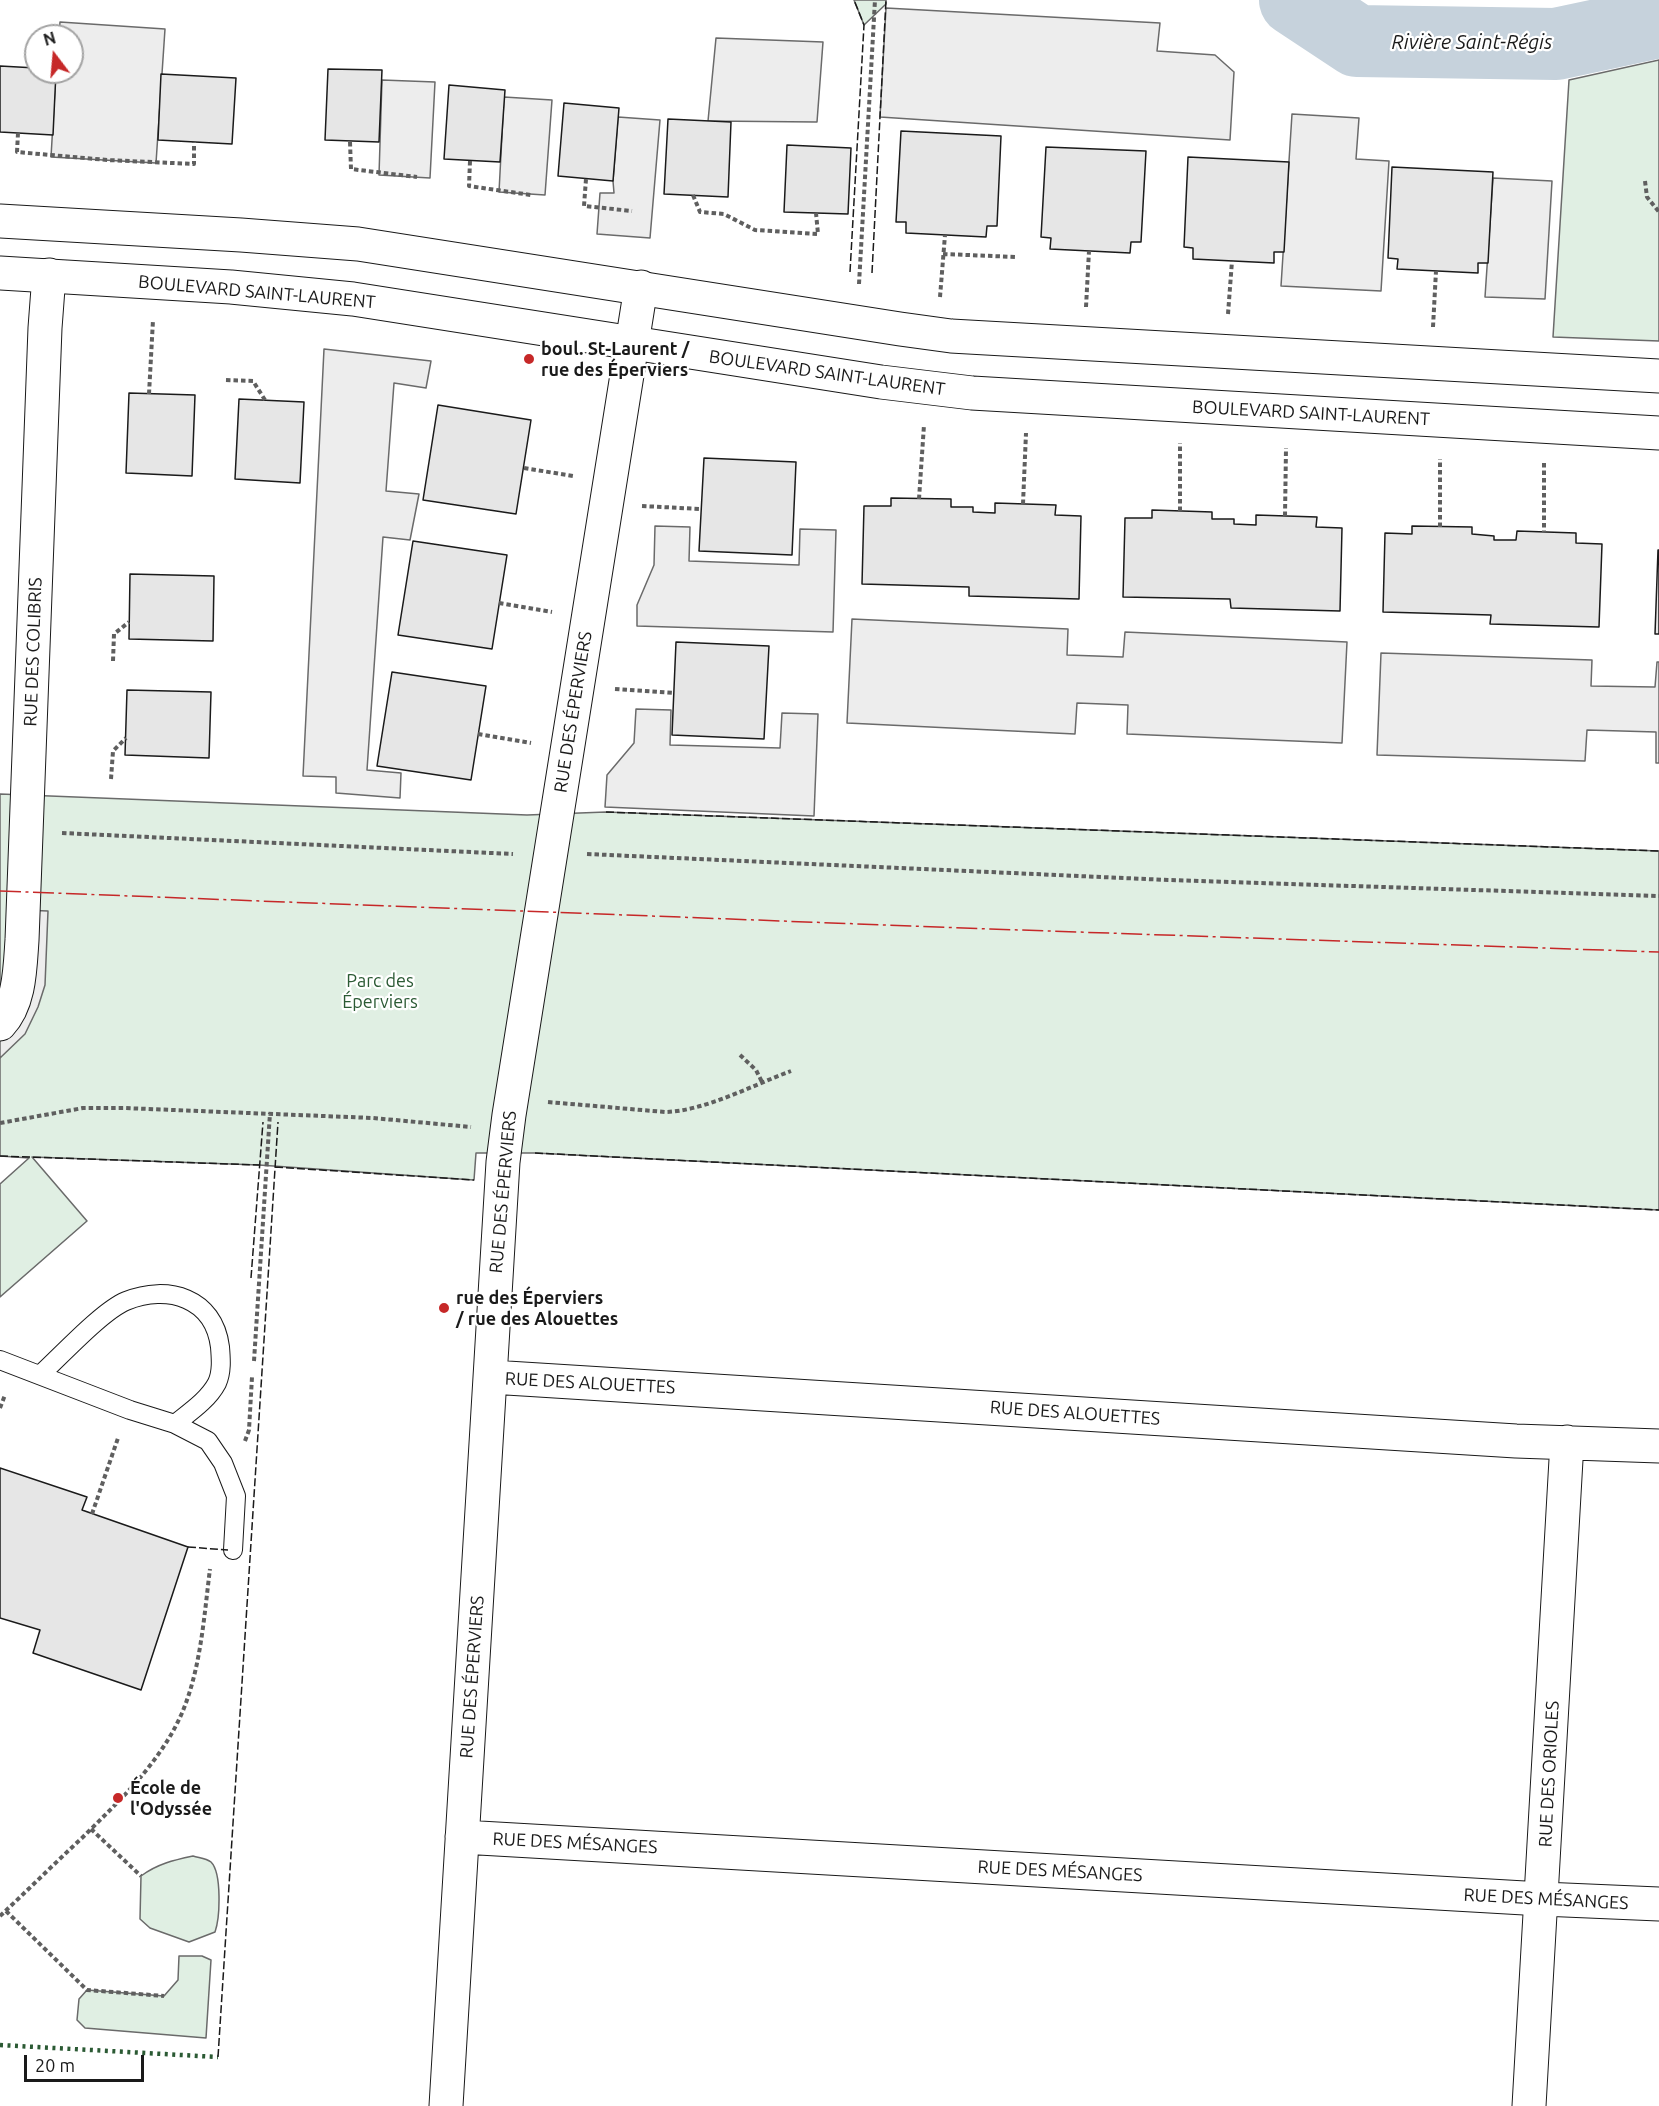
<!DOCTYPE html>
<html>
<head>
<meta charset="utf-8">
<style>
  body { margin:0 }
  #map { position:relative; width:1659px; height:2106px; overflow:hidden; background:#fff; font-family:Ubuntu,sans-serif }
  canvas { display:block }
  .north { position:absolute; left:24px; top:24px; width:60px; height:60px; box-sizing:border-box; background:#fff; border:2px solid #a3a3a3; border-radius:50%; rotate:344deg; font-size:16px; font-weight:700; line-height:24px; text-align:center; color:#1a1a1a }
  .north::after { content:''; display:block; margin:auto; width:21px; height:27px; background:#c62828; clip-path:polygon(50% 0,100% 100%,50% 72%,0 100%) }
  .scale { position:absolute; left:24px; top:2055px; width:120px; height:27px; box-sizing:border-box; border:3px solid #1a1a1a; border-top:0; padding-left:8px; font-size:18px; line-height:21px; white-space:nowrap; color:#1a1a1a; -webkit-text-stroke:4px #fff; paint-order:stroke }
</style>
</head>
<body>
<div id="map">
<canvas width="1659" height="2106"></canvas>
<div class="north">N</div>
<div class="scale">20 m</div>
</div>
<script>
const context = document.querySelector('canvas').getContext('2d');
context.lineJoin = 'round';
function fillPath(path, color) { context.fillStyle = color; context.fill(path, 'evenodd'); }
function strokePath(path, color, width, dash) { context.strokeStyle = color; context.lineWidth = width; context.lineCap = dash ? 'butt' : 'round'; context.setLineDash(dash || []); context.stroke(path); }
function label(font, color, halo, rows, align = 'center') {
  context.font = font + ' Ubuntu,sans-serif'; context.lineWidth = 4.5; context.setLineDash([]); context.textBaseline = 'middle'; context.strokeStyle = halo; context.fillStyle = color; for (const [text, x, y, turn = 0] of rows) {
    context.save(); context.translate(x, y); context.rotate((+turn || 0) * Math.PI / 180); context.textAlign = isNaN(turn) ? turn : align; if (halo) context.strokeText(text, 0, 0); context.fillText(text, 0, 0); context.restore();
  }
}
const green = new Path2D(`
  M854 0H886V4L864 25Z
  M1659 60V341L1553 337 1569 80Z
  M0 794 527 815 606 812 1659 851V1210L535 1153H476L474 1180 259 1165 32 1157 87 1221 0 1297V1184L29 1158 0 1156Z
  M193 1856C200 1858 206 1858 211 1862 222 1873 220 1918 215 1932L189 1942 150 1928 140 1919 141 1876C157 1864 174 1860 193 1856Z
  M179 1956H202L211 1960 206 2038 85 2028 77 2020 79 1999 87 1990 164 1996 178 1980Z`);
fillPath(green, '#e0efe3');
strokePath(green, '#6a6a6a', 1.5);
const parking = new Path2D(`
  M886 8 1160 23 1157 51 1215 55 1234 72 1230 140 880 117Z
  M60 22 165 29 156 163 51 157 56 72H72V36H59Z
  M716 38 823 42 817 122 708 121Z
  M382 80 435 82 430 178 379 175Z
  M504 97 552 100 545 195 499 192Z
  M1292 114 1359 118 1356 159 1389 161 1381 291 1281 286Z
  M618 117 660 120 650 238 597 234 600 193H614L613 181Z
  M1493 178 1552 181 1545 299 1485 297Z
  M324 349 431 361 426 388 394 383 386 491 419 494 410 540 383 537 367 770 401 773 400 798 336 793V777L303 776Z
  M655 526 690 527 689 561 799 565 800 529 836 530 833 632 637 626V605L654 565Z
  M852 619 1068 629 1067 655 1096 656 1123 657 1125 632 1347 642 1342 743 1127 734 1128 705 1077 703 1075 734 847 723Z
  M1381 653 1592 660 1591 686 1655 687 1657 662H1659V763H1656V732L1587 730 1585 761 1377 755Z
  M636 709 671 710 670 745 780 748 782 713 818 714 814 816 605 807 607 775 634 743Z
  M23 910 48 911 45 985 38 1007 25 1034 0 1058V1024Z`);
fillPath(parking, '#ededed');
strokePath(parking, '#6a6a6a', 1.5);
strokePath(new Path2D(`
  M1295 0 1357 41 1556 44 1659 22`), '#c6d2dc', 72);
const building = new Path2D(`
  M0 66 36 68V72H56L53 135 0 132Z
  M328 69 382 70 379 142 325 140Z
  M161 74 236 78 232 144 158 140Z
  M449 85 505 90 500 162 444 159Z
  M564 103 619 108 613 181 558 176Z
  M668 119 731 122 728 197 664 194Z
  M901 131 1001 136 997 226H987L986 237 906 233V222H896Z
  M787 145 851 148 848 214 784 212Z
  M1046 147 1146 151 1141 242H1131L1130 253 1050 249 1051 238 1041 237Z
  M1188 157 1289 162 1284 252H1274V263L1193 259V248L1184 247Z
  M1392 167 1493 172 1488 263H1478V273L1397 269 1398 259 1388 258Z
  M129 393 195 395 192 476 126 473Z
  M239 399 304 402 300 483 235 479Z
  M438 405 531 420 516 514 423 500Z
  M704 458 796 462 792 555 699 551Z
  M891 498 951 499V507H973V512L995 513V503L1056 505 1055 515 1081 516 1079 599 969 596V587L862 584 864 506H891Z
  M1152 510 1212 512V519H1234V524L1256 525V515L1317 517 1316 527 1342 528 1340 611 1231 608 1230 599 1123 597 1125 518H1152Z
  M1412 526 1472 527V534L1494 536V540H1516L1517 531 1576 533V543L1602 544 1599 627 1490 624 1491 615 1383 612 1385 533 1412 534Z
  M413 541 507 555 492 649 398 635Z
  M1658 550H1659V634H1655Z
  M130 574 214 576 213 641 129 639Z
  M676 642 769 646 764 739 672 735Z
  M392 672 486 686 471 780 377 766Z
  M127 690 211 692 209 758 125 755Z
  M0 1468 87 1497 82 1510 188 1547 141 1690 33 1653 40 1630 0 1618Z`);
fillPath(building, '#e6e6e6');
strokePath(building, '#1a1a1a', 1.5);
const lane = new Path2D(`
  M0 1360 130 1410 175 1424 208 1441 223 1463 236 1496 233 1550
  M40 1375C61 1356 102 1311 126 1301 168 1284 214 1298 220 1347 221 1359 222 1372 217 1383 208 1400 190 1412 175 1424`);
const street = new Path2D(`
  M0 1024C20 1003 20 968 22 940L45 328 49 275
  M491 1377 1516 1441 1659 1446
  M462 1837 1542 1899 1659 1904
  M446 2106 503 1162 509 1115 641 287
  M1529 2106 1567 1442`);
const secondary = new Path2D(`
  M0 221 241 235 358 244 900 329 951 336 1659 376
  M0 273 231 287 353 299 881 382 972 393 1659 433`);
strokePath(lane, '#1a1a1a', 20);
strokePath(street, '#1a1a1a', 35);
strokePath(secondary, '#1a1a1a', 35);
strokePath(new Path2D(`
  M18 133 17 152 107 160 194 164V142
  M350 142 351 169 417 177
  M470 161 469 186 531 195
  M586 179 584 206 632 211
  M1645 181 1647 197 1659 212
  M693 195 700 212 724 214 755 230 818 234 816 213
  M943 254 1016 257
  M859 284 875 0
  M940 297 945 235
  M1086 307 1089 251
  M1228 314 1232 261
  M1433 327 1436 271
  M226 380 253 381 265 400
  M149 394 153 320
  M1544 463V532
  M524 468 573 476
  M919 499 924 425
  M1023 504 1026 433
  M642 506 701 509
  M1180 511V443
  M1285 516 1286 448
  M1440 527V459
  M499 603 552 612
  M113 661 114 634 129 622
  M615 689 674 693
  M478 734 531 743
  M111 779 113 751 126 738
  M62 833 513 854
  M587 854 1168 880 1659 896
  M740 1055 756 1070 762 1082
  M548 1102 665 1112C705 1111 753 1085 791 1071
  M0 1123 83 1108H124L373 1118 471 1127
  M254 1361 270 1113
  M0 1408 5 1395
  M245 1441 249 1430 252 1377
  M92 1514 118 1438
  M91 1829 141 1876
  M6 1911 87 1990 164 1996
  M0 1916C28 1890 55 1863 83 1837 121 1799 160 1763 182 1713 201 1668 204 1616 210 1569`), '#5f5f5f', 4, [4.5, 3]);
strokePath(lane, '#fff', 18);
strokePath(street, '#fff', 33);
strokePath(secondary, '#fff', 33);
strokePath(new Path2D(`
  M0 2045 218 2057`), '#2b5a34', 4.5, [3, 4.5]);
strokePath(new Path2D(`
  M850 272 864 25 854 0
  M872 273 886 0
  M606 812 1659 851
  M535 1153 1659 1210
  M0 1156 259 1165
  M275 1167 474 1180
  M251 1278 263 1122
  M188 1547 228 1550
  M218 2057 278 1122`), '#1a1a1a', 1.5, [8, 3]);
strokePath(new Path2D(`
  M0 891 990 929 1659 952`), '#c62828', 1.5, [21, 4.5, 3, 4.5]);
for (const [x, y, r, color] of [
  [529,359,6,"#c62828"],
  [444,1308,6,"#c62828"],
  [118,1798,6,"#c62828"]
]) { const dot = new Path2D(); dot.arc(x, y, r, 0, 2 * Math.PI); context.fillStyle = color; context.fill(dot); strokePath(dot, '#fff', 2); }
label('18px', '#1a1a1a', '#fff', [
  ["BOULEVARD SAINT-LAURENT",257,292,5],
  ["BOULEVARD SAINT-LAURENT",827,373,8],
  ["BOULEVARD SAINT-LAURENT",1311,413,3],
  ["RUE DES COLIBRIS",33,652,-88],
  ["RUE DES ÉPERVIERS",573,712,-81],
  ["RUE DES ÉPERVIERS",503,1192,-85],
  ["RUE DES ALOUETTES",590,1383,3],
  ["RUE DES ALOUETTES",1075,1413,4],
  ["RUE DES ÉPERVIERS",472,1677,-86],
  ["RUE DES ORIOLES",1549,1774,-87],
  ["RUE DES MÉSANGES",575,1843,3],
  ["RUE DES MÉSANGES",1060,1871,3],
  ["RUE DES MÉSANGES",1546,1899,3]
]);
label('bold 18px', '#1a1a1a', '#fff', [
  ["boul. St-Laurent /",541,349],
  ["rue des Éperviers",541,370],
  ["rue des Éperviers",456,1298],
  ["/ rue des Alouettes",456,1319],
  ["École de",130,1788],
  ["l'Odyssée",130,1809]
], 'left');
label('18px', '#2b5a34', '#fff', [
  ["Parc des",380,981],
  ["Éperviers",380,1002]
]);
label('italic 20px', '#1a1a1a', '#fff', [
  ["Rivière Saint-Régis",1472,42]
]);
</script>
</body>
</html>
